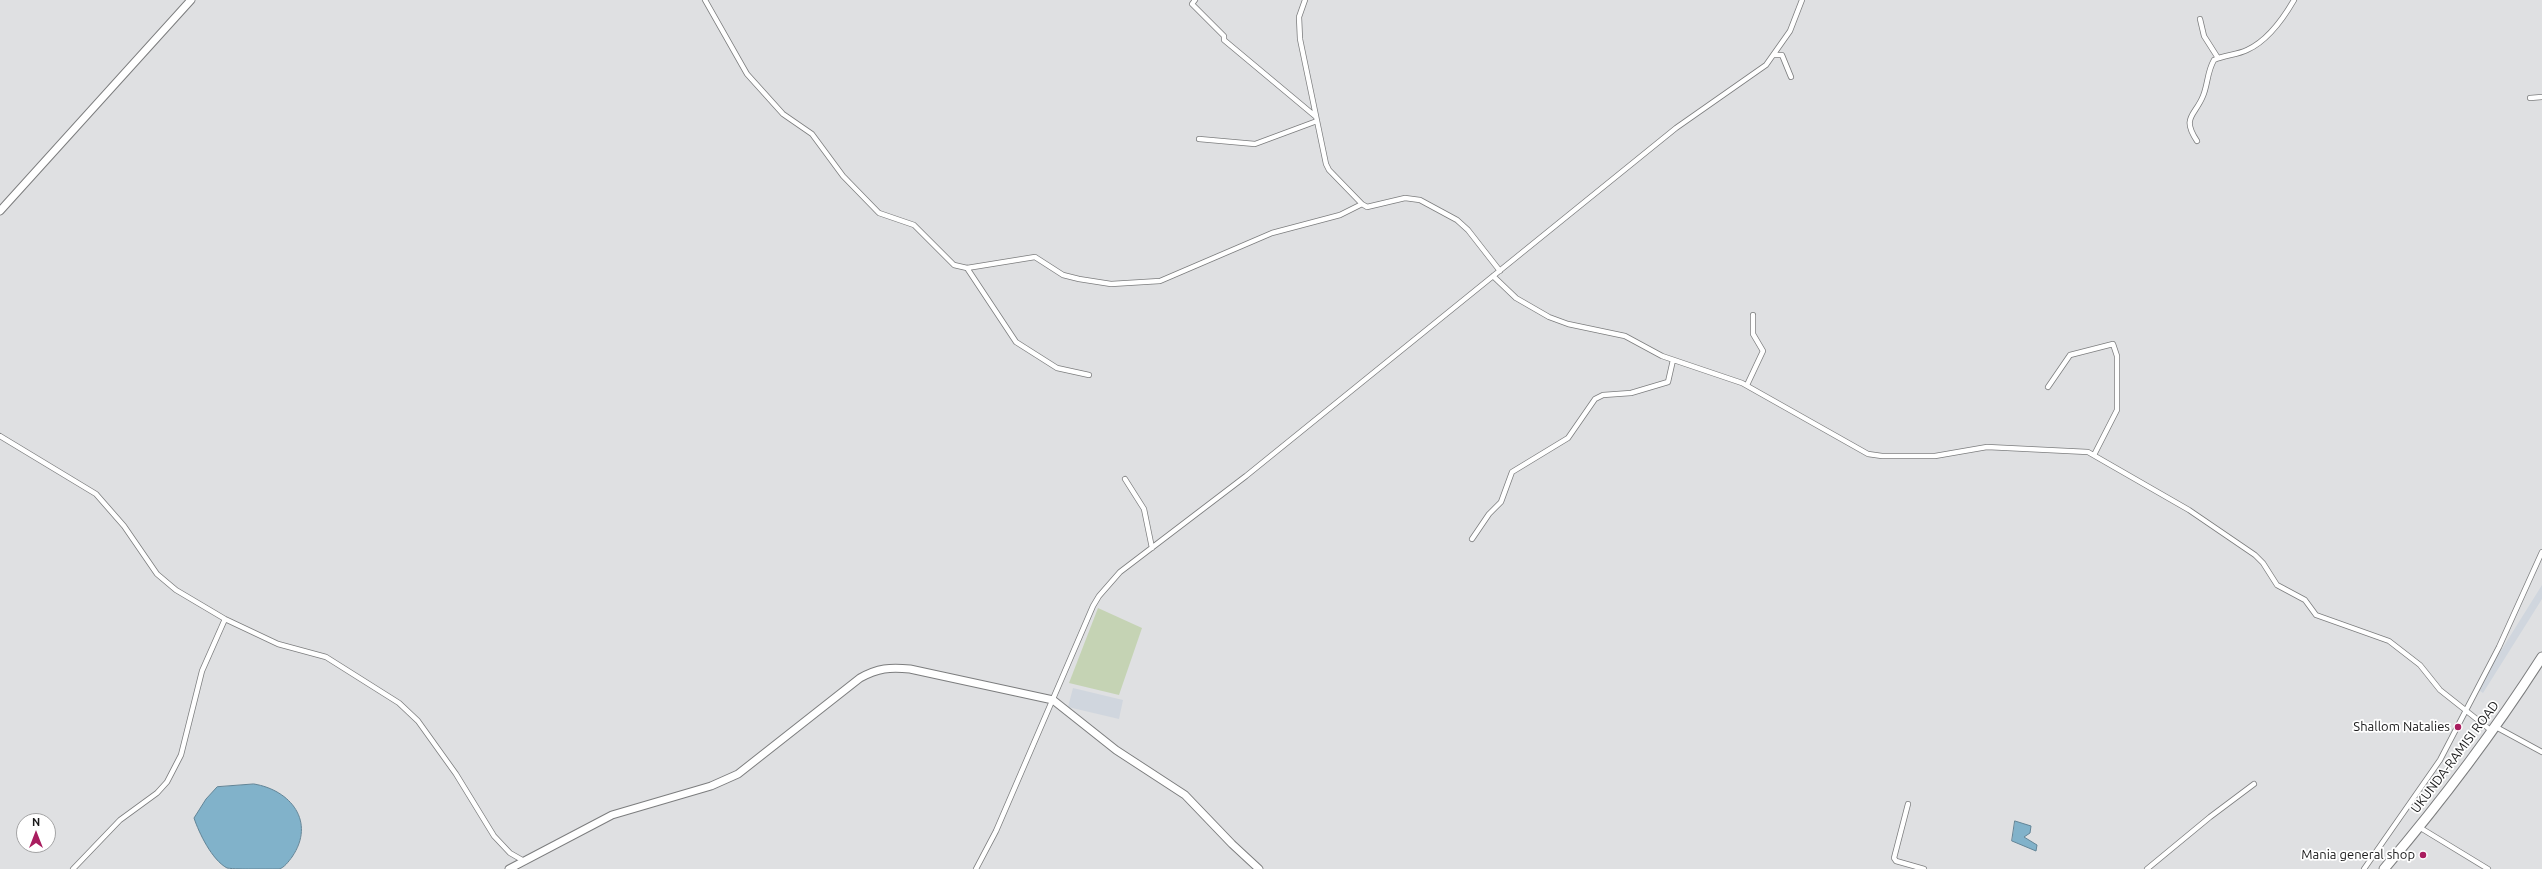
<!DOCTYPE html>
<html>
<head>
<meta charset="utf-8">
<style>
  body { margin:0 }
  #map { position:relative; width:2542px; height:869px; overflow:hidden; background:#dfe0e2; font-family:Ubuntu,sans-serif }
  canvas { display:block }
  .north { position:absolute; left:16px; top:813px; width:40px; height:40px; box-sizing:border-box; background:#fff; border:1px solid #a3a3a4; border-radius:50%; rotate:0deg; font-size:11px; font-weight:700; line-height:16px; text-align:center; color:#1a1a1b }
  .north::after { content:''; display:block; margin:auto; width:14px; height:18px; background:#a91d5f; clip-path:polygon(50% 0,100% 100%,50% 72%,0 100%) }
</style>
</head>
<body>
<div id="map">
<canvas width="2542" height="869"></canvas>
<div class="north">N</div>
</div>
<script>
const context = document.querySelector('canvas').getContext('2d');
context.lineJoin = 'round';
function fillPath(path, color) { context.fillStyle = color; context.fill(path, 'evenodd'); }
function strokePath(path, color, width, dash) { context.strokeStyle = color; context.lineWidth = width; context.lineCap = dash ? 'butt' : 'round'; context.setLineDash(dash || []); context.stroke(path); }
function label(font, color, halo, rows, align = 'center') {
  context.font = font + ' Ubuntu,sans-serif'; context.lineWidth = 3.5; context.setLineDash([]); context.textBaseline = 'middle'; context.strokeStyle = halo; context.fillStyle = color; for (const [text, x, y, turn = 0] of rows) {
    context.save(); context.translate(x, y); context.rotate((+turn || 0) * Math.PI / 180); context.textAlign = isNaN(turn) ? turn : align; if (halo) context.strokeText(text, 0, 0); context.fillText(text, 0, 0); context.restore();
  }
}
fillPath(new Path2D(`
  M2542 585V599L2483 693 2477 689Z
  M1073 688 1123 700 1119 719 1068 707Z`), '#d0d6de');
fillPath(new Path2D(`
  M1098 608 1142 628 1119 695 1069 683Z`), '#c5d3b4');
const water = new Path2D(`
  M254 784C291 790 316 822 292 857 289 861 284 868 279 869 271 869 260 869 251 869 245 869 233 869 227 868 212 860 199 833 194 818L206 799 217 787Z
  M2015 821 2031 826 2030 833 2024 837 2037 845 2036 851 2012 841Z`);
fillPath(water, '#81b2ca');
strokePath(water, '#628496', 1);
const street = new Path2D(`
  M705 0 747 74 783 114 812 134 843 176 879 213 914 225 954 265 967 268 1035 257 1063 275 1079 279 1111 284 1160 281 1272 233 1340 215 1362 204
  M1195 0 1192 4 1224 36V40L1315 116
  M1305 0 1299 17 1300 39 1326 164 1329 170 1362 204 1367 207 1405 198 1420 200 1457 220 1468 230 1500 271
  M2200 19 2204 36 2218 58
  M1774 55H1782L1791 77
  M2530 98 2542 97
  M1199 139 1255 144 1317 121
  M2197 141C2181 117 2195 116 2203 96 2208 84 2207 72 2214 60 2224 55 2237 55 2247 50 2267 41 2283 19 2294 0
  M967 268 1016 342 1057 368 1089 375
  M1493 276 1516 298 1549 317 1568 324 1625 336 1662 356 1742 383 1868 454 1882 456H1935L1987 447 2088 452 2189 510 2255 555 2263 563 2277 585 2305 600 2316 615 2389 641 2420 665 2440 690 2493 732
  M1747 385 1763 351 1753 334V315
  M2048 387 2070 355 2113 344 2117 356V410L2094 455
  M0 436 96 494 124 526 157 574 176 590 225 619 278 644 326 657 399 703 418 721 456 774 494 836 510 853 524 861
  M1125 479 1144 509 1152 548
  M1472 539 1489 514 1501 502 1512 472 1568 438 1595 399 1603 395 1631 393 1668 382 1673 360
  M2496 727 2542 752
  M1908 804 1894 858 1896 861 1924 869
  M2419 827 2488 869
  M73 869 120 820 157 793 167 782 181 755 202 671 225 619
  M976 869 996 831 1093 606 1099 596 1120 572 1246 476 1676 128 1766 65 1790 31 1802 0
  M2147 869 2210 817 2254 784
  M2364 869 2440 760 2499 647 2542 552`);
const secondary = new Path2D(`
  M0 211 191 0
  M509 869 612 815 711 786 738 774 860 678C878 668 890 667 910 669L1053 700 1116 750 1185 795 1232 844 1259 869`);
const highway = new Path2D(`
  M2384 869C2441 802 2494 732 2542 657`);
strokePath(street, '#7c7d7e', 6);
strokePath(secondary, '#7c7d7e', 9);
strokePath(highway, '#7c7d7e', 11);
strokePath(street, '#fff', 4.5);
strokePath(secondary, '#fff', 7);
strokePath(highway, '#fff', 9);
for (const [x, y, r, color] of [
  [2458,727,4,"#a91d5f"],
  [2423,855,4,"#a91d5f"]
]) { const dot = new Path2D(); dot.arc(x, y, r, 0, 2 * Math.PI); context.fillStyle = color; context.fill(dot); strokePath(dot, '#fff', 1.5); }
label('13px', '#1a1a1b', '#fff', [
  ["Shallom Natalies",2450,727],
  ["Mania general shop",2415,855]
], 'right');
label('13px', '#1a1a1b', '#fff', [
  ["UKUNDA-RAMISI ROAD",2455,757,-53]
]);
</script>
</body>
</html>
